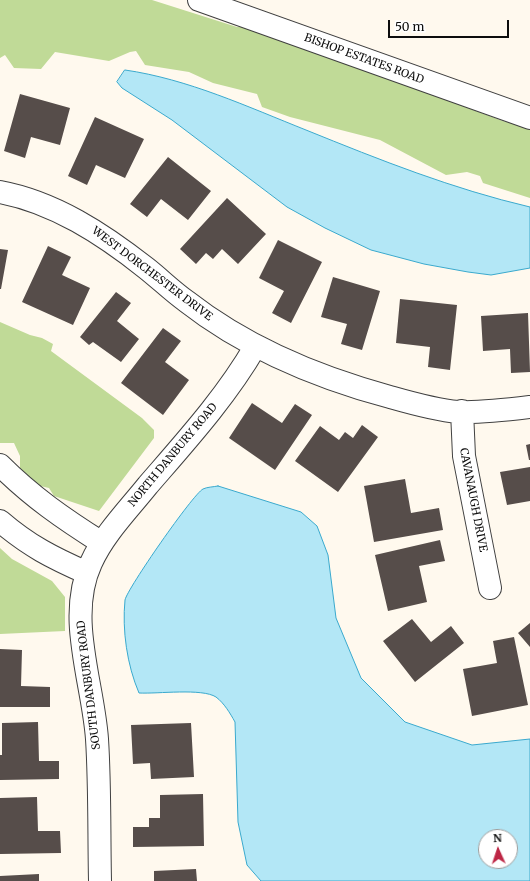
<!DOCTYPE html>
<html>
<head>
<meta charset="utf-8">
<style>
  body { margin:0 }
  #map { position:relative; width:530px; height:881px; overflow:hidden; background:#fff9ee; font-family:Merriweather,serif }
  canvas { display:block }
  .north { position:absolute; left:478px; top:829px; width:40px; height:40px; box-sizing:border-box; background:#fff; border:1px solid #9e9e9e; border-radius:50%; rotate:357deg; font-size:11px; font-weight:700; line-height:16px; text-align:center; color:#0d0d0d }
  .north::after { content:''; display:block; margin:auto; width:14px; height:18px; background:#bd2645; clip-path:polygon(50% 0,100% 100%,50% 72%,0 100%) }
  .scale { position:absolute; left:388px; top:20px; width:121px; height:18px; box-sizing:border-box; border:2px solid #0d0d0d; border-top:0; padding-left:5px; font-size:12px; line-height:14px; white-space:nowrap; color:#0d0d0d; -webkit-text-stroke:3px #fff; paint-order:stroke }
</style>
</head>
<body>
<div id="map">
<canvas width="530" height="881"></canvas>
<div class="north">N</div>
<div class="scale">50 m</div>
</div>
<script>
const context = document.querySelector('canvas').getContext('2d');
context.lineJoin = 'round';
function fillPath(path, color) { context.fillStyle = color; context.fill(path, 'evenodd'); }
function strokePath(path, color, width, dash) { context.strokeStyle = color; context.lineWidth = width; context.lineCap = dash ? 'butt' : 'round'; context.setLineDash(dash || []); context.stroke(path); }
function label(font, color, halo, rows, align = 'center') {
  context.font = font + ' Merriweather,serif'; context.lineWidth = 4; context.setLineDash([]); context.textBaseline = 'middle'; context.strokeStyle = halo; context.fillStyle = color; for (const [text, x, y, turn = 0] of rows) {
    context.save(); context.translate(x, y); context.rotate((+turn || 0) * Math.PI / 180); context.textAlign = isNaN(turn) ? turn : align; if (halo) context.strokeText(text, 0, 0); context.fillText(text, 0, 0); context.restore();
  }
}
fillPath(new Path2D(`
  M0 0H152L237 27 247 26 503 121 530 128V198L483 183 480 176 467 172 446 175 380 140 290 117 262 107 257 94 213 83 189 72 145 65 136 51 130 52 109 61 55 52 41 69 14 68 5 55 0 58Z
  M0 322 30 335 42 338 53 344 51 351 142 418 154 430V438L99 511 54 496 49 488 36 485 20 470V456L14 443H0Z
  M0 548 12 559 52 581 65 597V631L0 634Z`), '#c0da97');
const water = new Path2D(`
  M125 70C188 79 248 107 306 130 380 160 453 189 530 207V268L491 275 468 272 424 264 371 250 325 228 287 207 172 120 122 88 117 82Z
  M218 486 301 512 317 526 328 555 336 618 361 678 405 722 472 745 530 739V881H261L247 865 238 822 235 722C230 713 224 703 216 697 202 688 158 694 139 693 127 665 122 630 125 600 127 589 193 494 203 489 207 487 213 487 218 486ZM486 837H510V861H486Z`);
fillPath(water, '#b3e7f6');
strokePath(water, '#3aa9cd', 1);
fillPath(new Path2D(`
  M20 94 70 108 60 145 31 137 25 158 4 151Z
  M95 117 144 139 125 178 96 165 87 185 68 176Z
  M168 157 211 191 188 220 161 199 147 217 130 204Z
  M227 198 266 234 238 264 222 249 213 259 206 253 196 264 180 249Z
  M278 240 322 262 291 323 272 313 284 291 259 278Z
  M48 246 71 257 62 275 90 288 73 325 22 302Z
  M0 249 8 250 1 289H0Z
  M333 277 380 291 362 350 341 344 347 324 321 317Z
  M116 292 131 303 117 321 139 339 121 362 93 342 89 345 80 337Z
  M400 299 457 305 450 370 428 367 430 347 396 343Z
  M528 313 530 372 511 373 510 349 483 351 481 316Z
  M163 328 181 341 165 362 189 380 163 415 121 383Z
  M252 403 282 423 295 404 312 415 275 470 229 438Z
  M362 425 378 437 338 492 295 461 320 426 339 440 345 432 353 438Z
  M530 444V460H529L526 445Z
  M530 467V501L507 505 500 472Z
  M405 479 411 513 439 508 443 530 374 542 364 486Z
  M440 540 445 561 419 566 427 602 388 611 375 555Z
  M412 619 431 642 451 626 464 643 415 682 383 641Z
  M530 623V647L518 633Z
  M514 637 528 705 472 716 463 669 497 663 493 641Z
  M0 649 22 650 21 686 50 687V707H0Z
  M38 722 39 761H59V779L0 780V755H2V723Z
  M191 723 194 777 151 779 150 763 133 764 131 725Z
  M203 794 204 846 133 847V827H149V818H160V795Z
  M37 797 38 831H60L61 853 0 854V798Z
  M196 869 197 881H154V871Z
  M39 874V881H0V876Z`), '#564d4a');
const minor = new Path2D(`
  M199 0 530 118
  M0 192C54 202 103 234 146 268 160 279 172 291 186 301 246 348 316 377 390 397 411 403 435 410 458 412 482 413 506 410 530 407
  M462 411 464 456 490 588
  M0 465C32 497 64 519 102 543
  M0 521C29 546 53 558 87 573
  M100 881C99 834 100 786 97 739 93 682 66 617 91 563 104 534 128 510 148 485 186 441 226 397 255 347`);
strokePath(minor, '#404040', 24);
strokePath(minor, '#fff', 22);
label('11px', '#0d0d0d', '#fff', [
  ["BISHOP ESTATES ROAD",364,59,20],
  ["WEST DORCHESTER DRIVE",152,274,37],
  ["NORTH DANBURY ROAD",173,455,-50],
  ["CAVANAUGH DRIVE",473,500,79],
  ["SOUTH DANBURY ROAD",89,685,-97]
]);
</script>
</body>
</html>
